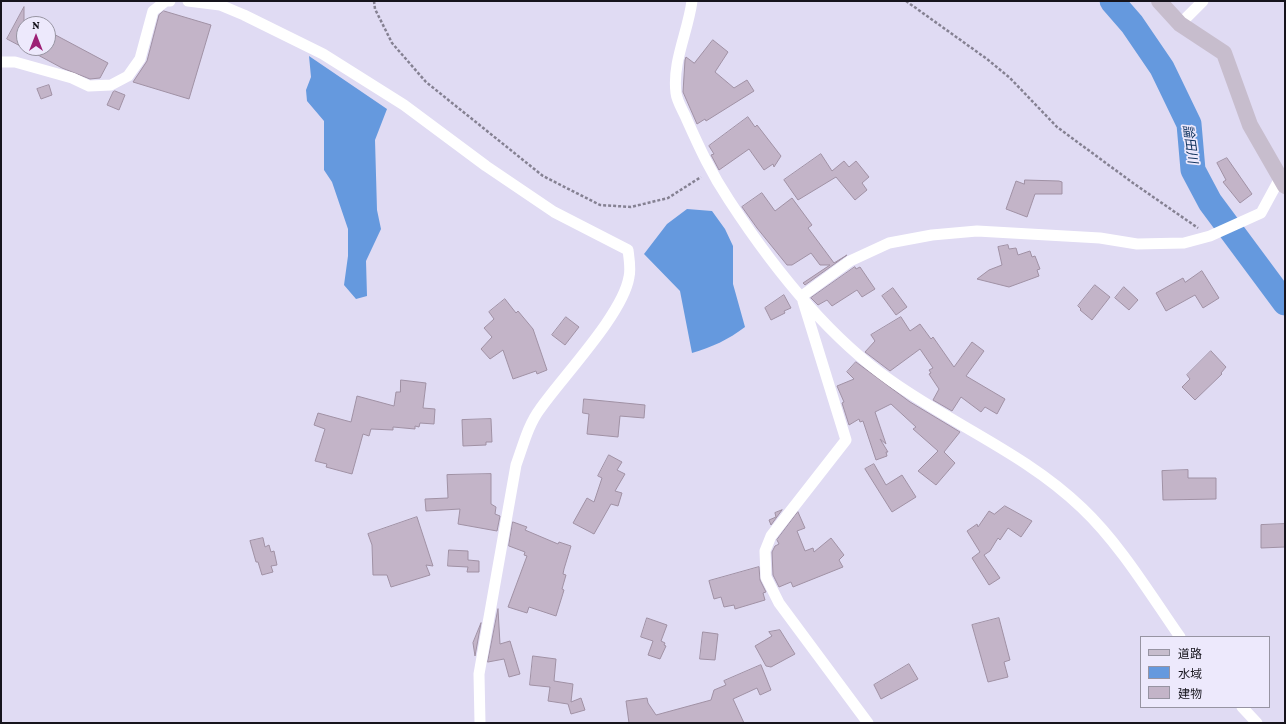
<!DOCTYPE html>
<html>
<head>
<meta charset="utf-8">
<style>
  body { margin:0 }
  #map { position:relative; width:1286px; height:724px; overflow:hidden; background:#e0dbf3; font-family:"Crimson Pro","Noto Sans JP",serif }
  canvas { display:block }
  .frame { position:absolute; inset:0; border:2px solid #16141c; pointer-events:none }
  .legend { position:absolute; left:1140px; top:636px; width:130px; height:72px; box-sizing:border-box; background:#ede9fc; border:1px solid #9794a2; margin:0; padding:5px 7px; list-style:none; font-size:12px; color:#16141c }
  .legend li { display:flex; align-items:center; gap:8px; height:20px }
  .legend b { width:20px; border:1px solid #9794a2 }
  .north { position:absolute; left:16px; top:16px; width:40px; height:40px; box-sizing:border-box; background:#ede9fc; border:1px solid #9794a2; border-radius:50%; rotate:0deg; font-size:11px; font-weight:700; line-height:16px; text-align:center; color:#16141c }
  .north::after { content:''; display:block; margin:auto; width:14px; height:18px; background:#9d1f75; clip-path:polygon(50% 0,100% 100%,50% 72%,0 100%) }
</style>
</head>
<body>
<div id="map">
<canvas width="1286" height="724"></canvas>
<div class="frame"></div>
<ul class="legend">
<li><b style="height:5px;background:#c7bdcd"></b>道路</li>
<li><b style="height:11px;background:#6599de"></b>水域</li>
<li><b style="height:11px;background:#c3b4c8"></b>建物</li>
</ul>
<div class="north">N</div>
</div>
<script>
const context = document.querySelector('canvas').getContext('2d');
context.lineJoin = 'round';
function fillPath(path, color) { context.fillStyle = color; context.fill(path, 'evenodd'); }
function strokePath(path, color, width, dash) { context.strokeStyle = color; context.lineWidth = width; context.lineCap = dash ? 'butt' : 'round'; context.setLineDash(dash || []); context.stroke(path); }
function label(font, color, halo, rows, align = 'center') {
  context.font = font + ' "Crimson Pro","Noto Sans JP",serif'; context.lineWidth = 3.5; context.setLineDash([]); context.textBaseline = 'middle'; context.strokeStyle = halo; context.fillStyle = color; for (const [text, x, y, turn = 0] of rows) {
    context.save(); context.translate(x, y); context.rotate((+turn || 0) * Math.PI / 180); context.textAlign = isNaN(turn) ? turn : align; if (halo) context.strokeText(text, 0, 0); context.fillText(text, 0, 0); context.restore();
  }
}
fillPath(new Path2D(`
  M309 56 387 109 375 140 377 210 381 229 366 261 367 296 356 299 344 285 348 256V229L332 182 324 170V121L307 101 306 90 311 77Z
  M687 209 712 211 725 229 733 246V284L745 327C728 340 712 347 692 353L680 291 644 254 667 224Z`), '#6599de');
strokePath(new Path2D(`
  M1112 1 1132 24 1162 68 1189 124 1193 170 1210 202 1285 303`), '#6599de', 25);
const building = new Path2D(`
  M24 7V48L7 39Z
  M164 11 211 25 189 99 133 82 147 61 159 15Z
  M48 31 108 63 100 78 90 79 62 68 25 48H48Z
  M713 40 728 52 715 72 734 88 747 80 754 91 706 121 705 119 697 124 683 92 685 60 686 57 694 63Z
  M49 85 52 95 41 99 37 89Z
  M115 91 125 95 119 110 107 105 113 92Z
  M748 117 755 127 757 125 781 156 774 167 773 164 764 170 749 149 719 170 711 155 714 154 709 146Z
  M821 154 832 171 844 161 849 167 856 161 869 177 862 183 867 190 855 200 836 177 798 200 784 180Z
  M1227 158 1252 194 1240 203 1223 182 1226 180 1217 163Z
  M1025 180 1059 181 1062 182V194H1035L1027 217 1006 209 1016 181 1024 184Z
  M762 193 775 211 792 198 812 225 808 228 834 263 847 255 805 285 803 283 830 265H820L811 253 792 265H787L757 228 742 207Z
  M1008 245 1009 249 1016 248 1018 255 1030 251 1032 257 1035 256 1040 269 1037 270 1039 276 1009 287 977 279 989 270 1002 265 998 247Z
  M855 267 856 269 860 267 875 289 862 297 857 290 832 306 827 300 818 305 811 298Z
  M1202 271 1219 298 1203 308 1195 295 1166 311 1156 293 1183 278 1185 282Z
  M1095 285 1110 297 1092 320 1080 310 1081 309 1078 306Z
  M1124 287 1138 300 1129 310 1115 298Z
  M893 288 907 307 896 315 882 296Z
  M784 295 791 308 784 311 785 313 771 320 765 308Z
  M505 299 516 313 518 311 533 329 547 370 537 374 536 371 513 379 503 350 490 359 481 349 492 337 484 328 494 319 489 312Z
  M566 317 579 327 565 345 552 335Z
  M901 317 910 331 920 324 931 339 933 337 954 367 972 342 984 351 966 376 1005 399 997 414 985 407 981 412 961 397 952 411 933 400 939 389 929 374 931 373 929 370 933 368 920 349 890 371 865 352 875 341 871 335Z
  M1211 351 1226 367 1221 373 1222 374 1195 400 1182 387 1190 379 1187 375Z
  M856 362 910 402 960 432 944 452 955 463 936 485 918 471 938 451 913 429 916 427 891 404 875 412 886 444 880 439 888 452H886L887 456 876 460 863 421 860 422 859 419 849 425 842 403 844 402 837 386 854 379 847 372Z
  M401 380 426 383 423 408 435 409 434 424 420 423 419 427 415 426V429L393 427V430L371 429 369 436 363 434 352 474 326 467 327 464 315 461 325 429 314 425 318 413 351 422 357 396 394 406 396 392H400Z
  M584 399 645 405 644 418 620 416 618 437 587 434 589 414 583 413Z
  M491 419 492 442H486V445L463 446 462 420Z
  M609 455 622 462 617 470 625 474 615 491 622 493 618 506 611 504 594 534 573 523 587 498 594 502 602 478 598 476Z
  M874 464 886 485 902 475 916 497 892 512 865 469Z
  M1188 470V478H1216V499L1163 500 1162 471Z
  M491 474V504L496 507 495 514 500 516 497 531 458 524 460 509 426 511 425 499 448 498 447 475Z
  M1005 506 1032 521 1021 537 1008 528 1000 540 998 538 990 551 984 555 1000 578 989 585 972 558 980 552 967 531 977 524 978 527 989 511 994 514Z
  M782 510 771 525 769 520 776 517 775 513Z
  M798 512 805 528 797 531 805 551 813 548 814 552 831 538 844 555 839 560 843 567 793 587 791 582 779 587 773 575 772 552 775 546 779 544 777 540Z
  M417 517 433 566 426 565 430 575 391 587 387 575H373L372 545 368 534Z
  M513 522 527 527 525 530 558 544 559 542 571 546 564 569 563 574 566 575 562 589 564 590 556 616 529 607 527 613 508 607 527 556 524 555 525 552 509 546Z
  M1285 524V547L1261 548V525Z
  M263 538 265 547 269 545 271 552 274 551 277 565 271 566 273 572 262 575 258 562H256L250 541Z
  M449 550 468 551V560L479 561V572H467L468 567 448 566Z
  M759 567 760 580 766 592 763 593 765 600 735 609 734 605 724 607 721 597 714 599 709 581Z
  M498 609 500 644 510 641 520 674 509 677 504 659 488 662Z
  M647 618 667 625 661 641 665 643 664 645 666 646 660 659 648 655 653 641 641 637Z
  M999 618 1010 660 1004 662 1008 677 988 682 972 625Z
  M481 623 475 656 473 643Z
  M780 630 795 654 771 667 766 666 755 646 772 636 769 632Z
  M703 632 718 634 715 660 700 659Z
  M533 656 556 659 554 681 573 684 571 702 581 698 585 710 571 714 568 704 548 701 550 687 530 685Z
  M909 664 918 679 881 699 874 685Z
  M761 665 771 690 760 695 757 688 733 699 744 723H629L626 701 647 698 648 703 656 715 711 700 714 690 726 685 724 681Z`);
fillPath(building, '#c3b4c8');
strokePath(building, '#a091a4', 1);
strokePath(new Path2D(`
  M374 1 375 9 392 43 426 82 543 176 600 205 631 207 668 198 701 177
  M906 1 987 59 1010 78 1057 127 1133 183 1198 228`), '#858192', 2.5, [3, 2]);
strokePath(new Path2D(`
  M188 1 220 5 244 15 323 54 404 105 486 166 554 212 628 250C629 258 631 269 629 277 623 314 563 376 540 409 528 425 523 446 516 465L479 674 480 723
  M692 1C688 32 672 62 676 93 677 102 684 112 687 120 700 149 711 173 729 200 772 266 825 334 890 380 953 425 1026 454 1082 508 1120 544 1150 594 1180 637
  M1180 24 1203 1
  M1 62H15L72 78 89 86 111 85 128 76 140 59 153 11 166 1H170
  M802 296 850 261 889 243 932 235 977 231 1100 238 1137 244 1184 243 1210 236 1261 213 1280 178 1284 175
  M803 301 846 440 771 536 765 551 766 577 779 603 868 723
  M1242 707 1257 723`), '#fff', 11);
strokePath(new Path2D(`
  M1159 1 1180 24 1224 53 1250 125 1285 186`), '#c7bdcd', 16);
label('italic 13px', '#0d305c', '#ede9fc', [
  ["論田川",1190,144,82]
]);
</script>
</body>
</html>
